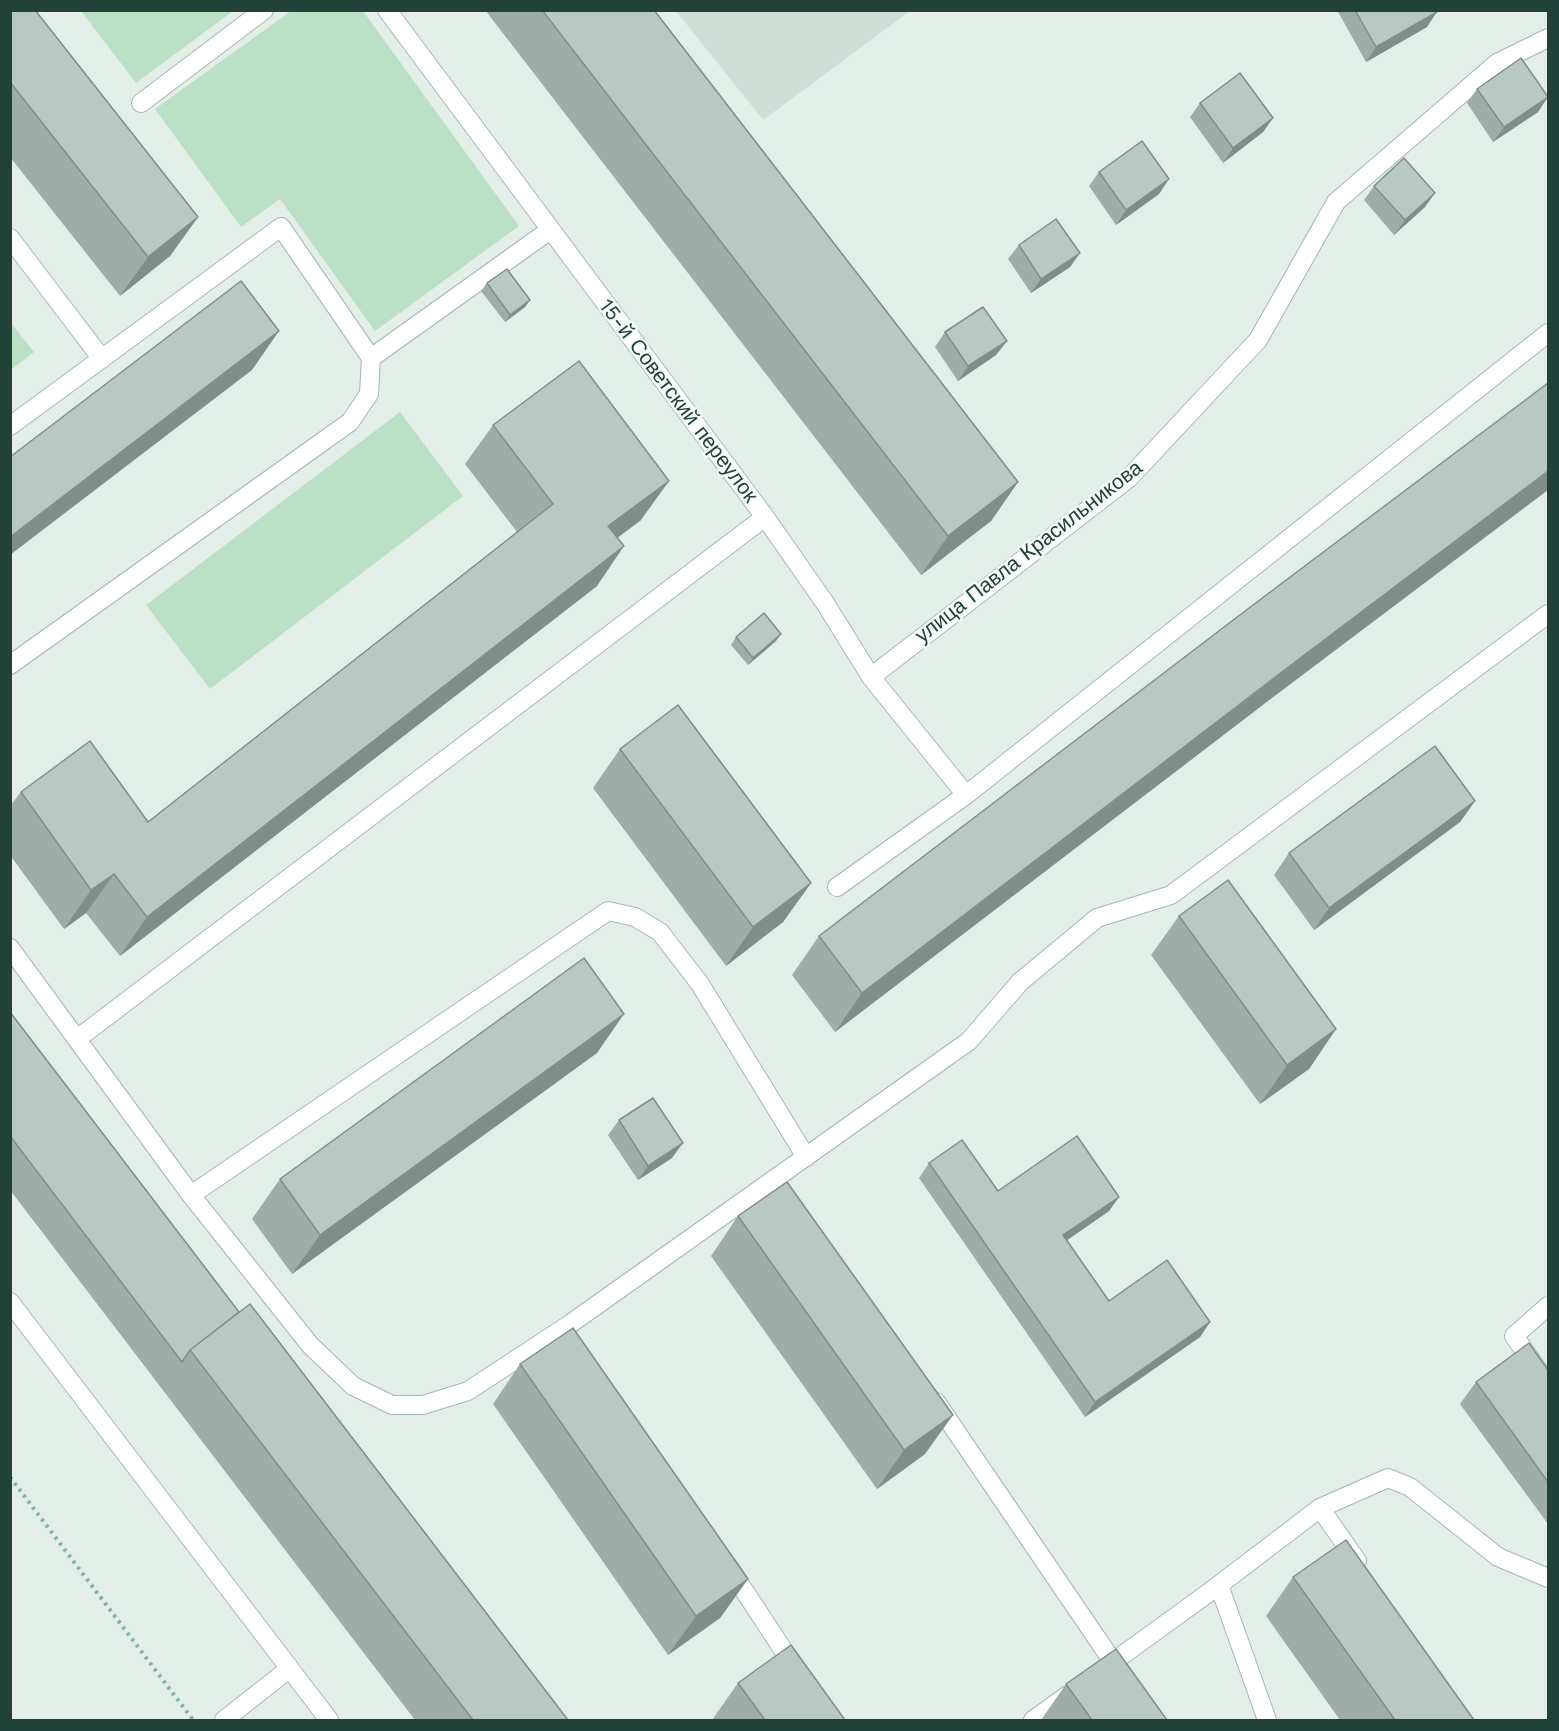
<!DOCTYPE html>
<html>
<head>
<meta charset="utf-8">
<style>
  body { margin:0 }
  #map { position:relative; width:1559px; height:1731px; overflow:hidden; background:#e3eee9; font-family:"Work Sans",sans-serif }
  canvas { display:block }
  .frame { position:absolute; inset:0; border:12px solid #214139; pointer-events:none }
</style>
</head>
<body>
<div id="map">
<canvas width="1559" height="1731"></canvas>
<div class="frame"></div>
</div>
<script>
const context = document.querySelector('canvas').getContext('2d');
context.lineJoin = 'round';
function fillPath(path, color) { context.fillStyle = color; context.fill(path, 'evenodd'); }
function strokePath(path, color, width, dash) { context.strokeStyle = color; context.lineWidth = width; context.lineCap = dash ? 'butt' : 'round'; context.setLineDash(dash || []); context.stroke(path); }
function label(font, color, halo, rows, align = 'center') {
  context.font = font + ' "Work Sans",sans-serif'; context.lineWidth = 5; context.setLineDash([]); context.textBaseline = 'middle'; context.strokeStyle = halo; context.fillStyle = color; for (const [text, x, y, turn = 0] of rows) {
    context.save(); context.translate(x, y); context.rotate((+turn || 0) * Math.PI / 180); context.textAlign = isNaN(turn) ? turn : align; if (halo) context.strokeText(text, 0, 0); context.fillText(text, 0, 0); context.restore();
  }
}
fillPath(new Path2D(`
  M676 11H910L763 120Z`), '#d1ded8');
fillPath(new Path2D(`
  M81 11H233L136 83Z
  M291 11H363L519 226 375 331 280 199 241 227 155 109Z
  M10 322 34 352 11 370H10Z
  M400 412 463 496 210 689 146 605Z`), '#bbe0c6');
const minor = new Path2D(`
  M387 10 765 517 825 603 871 677 966 795
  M141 103 264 10
  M10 238 102 359
  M10 426 281 227 371 358
  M10 665 350 422 369 394 371 358 550 230
  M871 677 1129 478 1258 340 1336 202 1497 63 1548 38
  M837 887 966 795 1548 333
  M10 948 191 1195 310 1345 353 1386 392 1405H423L468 1391 570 1324 969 1041 1020 982 1097 918 1171 895 1548 614
  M77 1039 765 517
  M191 1195 608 911 635 917 660 932 700 984 806 1157
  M10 1302 329 1720
  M1548 1306 1514 1336 1548 1384
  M936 1402 1113 1662
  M1320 1508 1388 1478 1410 1487 1498 1557 1548 1578
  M728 1566 797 1671
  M1219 1585 1267 1720
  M1102 1670 1211 1591 1320 1508 1357 1561
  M224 1720 289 1669
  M1033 1720 1068 1695`);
strokePath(minor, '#a5b7b1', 20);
strokePath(new Path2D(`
  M10 1477 193 1720`), '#81b4a5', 4, [3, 4.5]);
strokePath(minor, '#fff', 18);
fillPath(new Path2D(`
  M10 10 198 217 170 256 120 296 10 157Z
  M485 10H654L1018 482 991 521 921 575Z
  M1337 10H1436L1427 27 1366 62Z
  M1477 89 1538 112 1493 142 1467 103Z
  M1200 103 1273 118 1263 132 1223 163 1190 117Z
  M1099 172 1159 194 1116 225 1089 186Z
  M1374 186 1425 207 1394 235 1364 200Z
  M1019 245 1080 253 1070 267 1031 293 1008 259Z
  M487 283 530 300 525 307 505 322 481 291Z
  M945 332 1007 341 996 355 958 381 935 347Z
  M493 425 641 520 617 538 597 586 120 956 86 913 64 929 10 855V806L21 792 148 822 517 532 465 464Z
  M736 637 776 641 748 665 731 645Z
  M1264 704 835 1032 792 975 819 936Z
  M620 749 811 883 783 922 726 966 593 788Z
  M1475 801 1460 822 1314 930 1274 875 1289 853Z
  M1179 916 1336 1029 1309 1069 1260 1104 1151 955Z
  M10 1012 239 1312 568 1720H415L10 1190Z
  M597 1053 292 1274 252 1219 280 1179Z
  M619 1120 672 1158 638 1180 608 1135Z
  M929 1163 998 1191 1119 1197 1109 1211 1067 1240 1109 1301 1210 1322 1200 1337 1085 1417 919 1178Z
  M738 1216 925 1454 877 1489 711 1256Z
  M520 1364 748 1579 720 1618 668 1655 493 1404Z
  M1548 1370V1524L1460 1404 1476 1382Z
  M1293 1577 1474 1720H1340L1266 1616Z
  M738 1683 845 1720H712Z
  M1066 1684 1167 1720H1041Z`), '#9eada8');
fillPath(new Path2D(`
  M1437 12 1427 27 1366 62 1376 47Z
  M1548 97 1538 112 1493 142 1504 127Z
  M1273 118 1263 132 1223 163 1233 148Z
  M1169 179 1159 194 1116 225 1126 210Z
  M1435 193 1425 207 1394 235 1405 220Z
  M198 217 170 256 120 296 148 257Z
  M1080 253 1070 267 1031 293 1041 279Z
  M530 300 525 307 505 322 510 315Z
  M279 331 252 370 10 555V537Z
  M1007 341 996 355 958 381 968 366Z
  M1548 471V490L1264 704 835 1032 862 993 1291 665Z
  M669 481 641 520 581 565 608 526Z
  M1018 482 991 521 921 575 948 536Z
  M624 546 597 586 120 956 147 917Z
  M781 634 776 641 748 665 753 658Z
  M1475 801 1460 822 1314 930 1329 908Z
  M114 874 86 913 64 929 91 890Z
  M811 883 783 922 726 966 753 927Z
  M624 1014 597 1053 292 1274 320 1235Z
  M1336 1029 1309 1069 1260 1104 1287 1065Z
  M683 1143 672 1158 638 1180 648 1166Z
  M1119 1197 1109 1211 1053 1250 1063 1235Z
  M1210 1322 1200 1337 1085 1417 1095 1402Z
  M953 1415 925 1454 877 1489 904 1450Z
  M748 1579 720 1618 668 1655 696 1616Z`), '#818d88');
const building = new Path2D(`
  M10 10H35L198 217 148 257 10 82Z
  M542 10H654L1018 482 948 536Z
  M1355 10H1436L1437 12 1376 47Z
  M1521 58 1548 97 1504 127 1477 89Z
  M1240 73 1273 118 1233 148 1200 103Z
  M1142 141 1169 179 1126 210 1099 172Z
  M1404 158 1435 193 1405 220 1374 186Z
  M1056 219 1080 253 1041 279 1019 245Z
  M507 269 530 300 510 315 487 283Z
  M241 281 279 331 10 537V457Z
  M983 307 1007 341 968 366 945 332Z
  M579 361 669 481 608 526 624 546 147 917 114 874 91 890 21 792 90 741 148 822 553 504 493 425Z
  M1548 383V471L1291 665 862 993 819 936 1249 608Z
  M764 613 781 634 753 658 736 637Z
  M678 705 811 883 753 927 620 749Z
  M1435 746 1475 801 1329 908 1289 853Z
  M1228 880 1336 1029 1287 1065 1179 916Z
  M584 958 624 1014 320 1235 280 1179Z
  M10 1012 239 1312 190 1350 182 1362 10 1136Z
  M653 1098 683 1143 648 1166 619 1120Z
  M1077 1136 1119 1197 1063 1235 1109 1301 1167 1260 1210 1322 1095 1402 929 1163 962 1140 998 1191Z
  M787 1182 953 1415 904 1450 738 1216Z
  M250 1304 568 1720H473L190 1350Z
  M573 1328 748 1579 696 1616 520 1364Z
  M1529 1343 1548 1370V1482L1476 1382Z
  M1346 1540 1474 1720H1395L1293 1577Z
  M791 1645 845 1720H765L738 1683Z
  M1116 1649 1167 1720H1092L1066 1684Z`);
fillPath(building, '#b8c9c3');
strokePath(building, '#818d88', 1.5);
label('21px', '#214139', '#f4faf7', [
  ["15-й Советский переулок",678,401,53],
  ["улица Павла Красильникова",1029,552,-38]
]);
</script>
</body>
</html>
